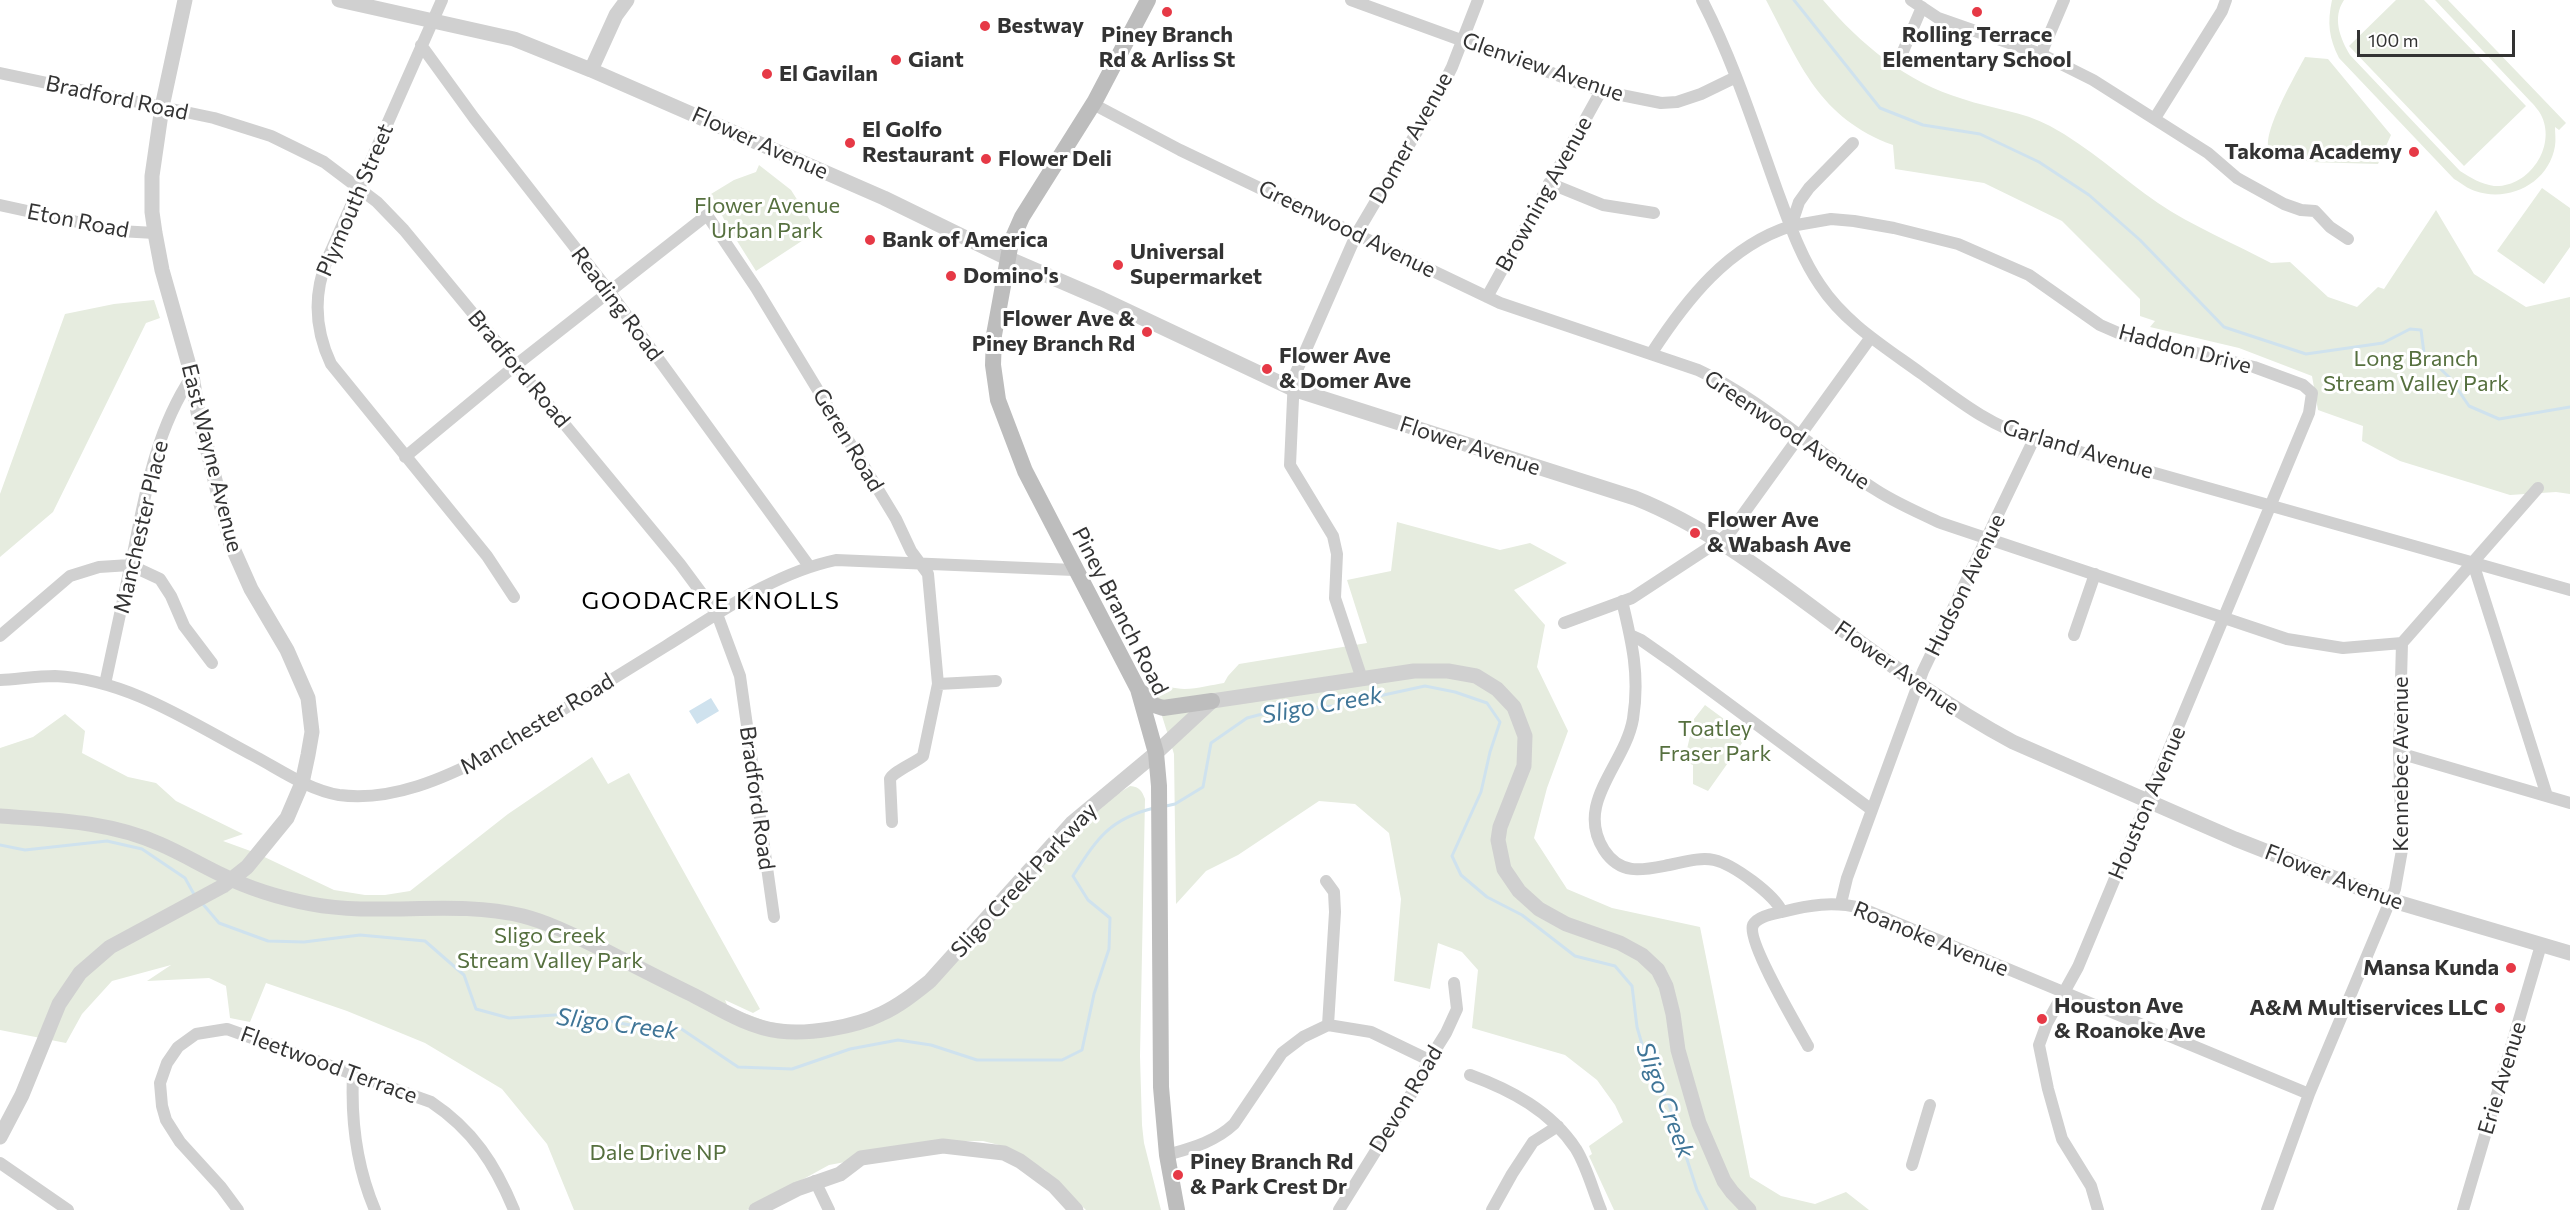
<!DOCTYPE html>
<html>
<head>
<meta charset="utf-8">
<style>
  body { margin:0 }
  #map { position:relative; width:2570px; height:1210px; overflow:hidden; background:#fff; font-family:Commissioner,sans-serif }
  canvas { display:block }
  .scale { position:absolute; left:2357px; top:30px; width:158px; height:27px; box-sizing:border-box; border:3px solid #333; border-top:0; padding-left:8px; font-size:18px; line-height:21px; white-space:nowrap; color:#333; -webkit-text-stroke:4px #fff; paint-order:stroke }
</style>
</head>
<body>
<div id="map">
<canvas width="2570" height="1210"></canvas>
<div class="scale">100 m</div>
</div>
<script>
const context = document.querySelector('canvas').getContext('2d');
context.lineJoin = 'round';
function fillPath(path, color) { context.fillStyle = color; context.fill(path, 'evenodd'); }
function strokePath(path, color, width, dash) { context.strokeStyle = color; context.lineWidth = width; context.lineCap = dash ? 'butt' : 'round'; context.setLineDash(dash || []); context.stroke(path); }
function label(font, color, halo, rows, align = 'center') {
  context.font = font + ' Commissioner,sans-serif'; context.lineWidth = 6; context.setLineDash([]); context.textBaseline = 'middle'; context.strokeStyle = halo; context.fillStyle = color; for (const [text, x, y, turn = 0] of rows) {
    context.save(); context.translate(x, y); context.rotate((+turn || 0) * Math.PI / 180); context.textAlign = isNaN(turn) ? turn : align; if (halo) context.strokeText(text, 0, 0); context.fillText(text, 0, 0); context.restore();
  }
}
fillPath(new Path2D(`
  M1766 0H1823C1861 45 1906 82 1963 99 1992 109 2022 111 2050 126 2089 147 2122 178 2158 203 2192 226 2235 244 2271 263L2290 262 2328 297 2357 307 2378 287 2384 289 2436 210 2474 274 2526 307 2570 297V494L2556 492 2510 495 2400 461 2362 441 2363 426 2318 410 2312 376 2239 348 2150 327 2155 321 2140 316V299L2062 221 1984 183 1895 169 1893 145C1819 118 1800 64 1766 0Z
  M2332 0H2344C2332 18 2340 38 2350 55L2460 171C2471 178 2481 184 2494 186 2528 188 2556 148 2542 117 2540 112 2535 106 2531 102L2435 0H2448L2566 123 2559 130 2555 127C2555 133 2556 140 2555 146 2549 183 2509 203 2475 191 2468 189 2461 183 2454 179L2339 58C2329 38 2327 23 2332 0Z
  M2396 0H2424L2526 106 2464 166 2349 46Z
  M2305 57 2328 59 2391 135 2378 164 2310 162 2269 149C2262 133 2296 74 2305 57Z
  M759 165 791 190 817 231 756 271 727 225 711 194 734 180 756 172Z
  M2542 188 2570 208V247L2544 284 2497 251Z
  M154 300 160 318 146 323 53 512 0 557V494L65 314 114 304Z
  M1397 522 1500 550 1530 543 1567 563 1514 590 1545 625 1537 667 1568 731 1547 788 1534 838 1567 889 1612 908 1700 927 1750 1177 1781 1196 1815 1204 1846 1192 1869 1210H1614L1589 1156 1592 1154 1589 1146 1623 1122 1615 1105 1597 1080 1565 1055 1472 1028 1478 970 1462 952 1438 943 1430 989 1394 981 1401 899 1389 833 1355 804 1319 801 1238 855 1206 871 1176 904 1174 754 1151 681 1157 678C1174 697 1203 686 1224 683L1228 676 1239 664 1367 643 1347 580 1391 571Z
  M1705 705 1747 736 1708 791 1693 784V765L1686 762 1689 750 1687 749 1694 719Z
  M65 714 85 731 82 753 128 777 156 783 176 801 243 834 223 841 256 853 334 890 365 895H385L410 891 508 814 592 757 608 784 629 773 760 1009 753 1013 725 1000 728 1007 768 1022 799 1026 888 1017 1088 813 1130 786C1140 787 1142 791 1145 799L1140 1056 1142 1125 1144 1143 1161 1210H1086L1045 1170 1003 1146 983 1141H959L829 1165 747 1210H574L547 1144 502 1089 425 1043 347 1011 266 983 250 1022 230 1018 226 986 209 978 147 981 171 965 112 981 82 1014 66 1043 0 1030V748L33 737Z`), '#e6ecdf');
fillPath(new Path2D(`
  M711 698 719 711 697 724 689 711Z`), '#cfe2ee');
strokePath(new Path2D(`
  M1794 0 1880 108 1923 125 1980 134 2039 162 2089 195 2140 240 2224 327 2306 354 2383 343 2410 329 2421 330 2424 353 2450 378 2469 406 2499 419 2570 407
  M1166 806 1175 804 1203 787 1211 743 1247 718 1270 712 1333 706 1425 686 1455 692 1487 703 1500 722 1490 752 1481 792 1452 856 1461 875 1487 897 1522 915 1575 956 1615 966 1632 986 1637 1027 1648 1065 1668 1101 1697 1190 1707 1210
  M0 845 25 850 107 841 142 849 185 878 195 896
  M202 903 219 923 268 941 304 942 360 935 425 941 464 975 476 1009 509 1018 570 1014 636 1026 680 1028 738 1067 792 1069 850 1049 898 1040 931 1045 977 1060H1062L1082 1050 1094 994 1109 949 1110 918 1088 900 1073 876C1097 839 1109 819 1154 808`), '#cfe2ee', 3);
strokePath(new Path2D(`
  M442 0 327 260C313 295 315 330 331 364L487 556 514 597
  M1351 0 1601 91 1661 103 1677 102 1701 94 1736 77
  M1702 0C1733 60 1754 126 1777 190 1789 222 1800 256 1820 285 1845 323 1885 347 1922 374 1959 401 1990 426 2034 439L2570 590
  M1911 0 1938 18 2041 54 2093 80 2208 153 2237 178 2284 204 2301 210 2315 211 2330 227 2348 239
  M421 45 474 118 609 291 809 566
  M2041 54 2064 0
  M1898 63 1922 7
  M0 73 214 118 271 136 324 162 377 202 404 230 680 564 717 614 740 676 774 917
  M1093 104 1180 150 1500 303 1698 370C1763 400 1815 452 1876 490 1896 503 1919 513 1941 523L2287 639 2343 648 2402 643
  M2155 118 2222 11 2226 0
  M1549 183 1603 205 1654 213
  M0 205 119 231 155 233
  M1791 226 1831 219 1854 221 1894 228 1958 244 2029 275 2100 325 2123 335 2254 367 2303 385 2312 393 2309 413 2078 967 2047 1023 2039 1045 2048 1089 2062 1139 2091 1186 2098 1210
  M1487 297 1601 91
  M1651 354C1686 300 1728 246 1791 226L1799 202 1809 188 1853 143
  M405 457 516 365 707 215 756 288 896 519 911 551 928 574 938 684
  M2473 563 2547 796
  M1622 601C1632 642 1640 676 1633 719 1625 765 1574 803 1604 850 1621 876 1643 870 1669 865 1684 862 1700 857 1714 860 1733 864 1775 895 1782 912 1809 905 1833 901 1861 908L2309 1094
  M1564 623 1632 598 1719 541 1731 531 1871 337
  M1630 635 1641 640 1671 661 1872 810
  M2074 635 2095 574
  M0 636 70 576 99 567 130 565 160 579 171 596 184 626 212 663
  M1362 679 1335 598 1337 554 1333 536 1290 465 1294 377 1357 233 1435 101 1452 67 1478 0
  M0 680C18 679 37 676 55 676 128 679 193 724 256 757 282 771 309 790 339 795 392 802 445 778 491 754 549 718 608 682 666 646 719 613 774 573 836 560L1074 570
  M105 684C115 639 124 594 134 549 146 489 157 428 192 376
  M2399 753 2570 803
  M892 822 890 779C894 771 915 763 923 756L938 684 996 681
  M1326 881 1334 892 1335 912 1328 1025
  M1841 903 1847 878 1923 671 2034 439
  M1782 912C1773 914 1758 916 1753 925 1746 940 1798 1028 1808 1046
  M353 1075C351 1120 357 1168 375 1210
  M1470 1075C1511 1090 1551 1111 1576 1149 1587 1167 1593 1191 1601 1210
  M1167 1155C1191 1148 1215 1142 1234 1124L1282 1053 1303 1037 1328 1025 1371 1032 1429 1060
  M0 1163 68 1210
  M1912 1165 1930 1105
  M815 1181 829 1210
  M238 1210 221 1187 180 1142 166 1120 162 1106 160 1083 167 1063 178 1047 196 1034 227 1029 431 1102C473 1130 495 1164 514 1210
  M1339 1210 1415 1088 1429 1060 1446 1033 1457 1009 1454 983
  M1492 1210 1512 1174 1533 1142 1558 1126
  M2267 1210 2309 1094 2395 889 2402 850 2399 753 2402 643 2538 488
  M2463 1210 2541 945`), '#d0d0d0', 12);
strokePath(new Path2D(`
  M339 0 514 39 591 70 884 198 1007 258 1102 299 1293 389 1635 498C1705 526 1764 571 1824 616 1885 661 1946 706 2013 742L2235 839 2390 900 2570 953
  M591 70 616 15 627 0
  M0 816C54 820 109 821 160 844 181 853 201 865 222 875 250 889 280 898 311 904 381 917 453 899 523 916 550 923 575 936 600 948 631 964 662 980 693 995 720 1009 748 1027 779 1031 808 1035 855 1027 881 1014 899 1006 915 993 930 981L1072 823 1156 753 1212 701 1414 671H1448L1476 676 1497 689 1514 707 1525 736 1524 766 1500 827 1498 840 1504 869 1519 891 1539 909 1566 924 1620 943 1642 955 1658 970 1666 986 1673 1014 1678 1050 1699 1123 1724 1181 1732 1192 1749 1210
  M0 1137 22 1095 59 1004 80 973 110 947 223 886 247 867 287 818 302 783 308 755 312 732 308 698 287 650 251 589 231 544 198 412 192 376 162 270 155 233 152 212V176L162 107 185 0
  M756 1210 797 1189 840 1174 861 1158 943 1146 1004 1153 1020 1161 1054 1186 1076 1210`), '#d0d0d0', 15);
strokePath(new Path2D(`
  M1148 0 1095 101 1022 217 1011 242 994 335 993 365 998 400 1025 471 1138 689 1156 753 1159 786 1161 1087 1167 1155 1177 1210
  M1141 692 1154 705 1163 708 1212 701`), '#bdbdbd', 16);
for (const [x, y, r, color] of [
  [1167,12,6,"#e63946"],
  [1977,12,6,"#e63946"],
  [985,26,6,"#e63946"],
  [896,60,6,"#e63946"],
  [767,74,6,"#e63946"],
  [850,143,6,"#e63946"],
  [2414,152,6,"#e63946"],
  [986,159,6,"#e63946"],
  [870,240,6,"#e63946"],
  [1118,265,6,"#e63946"],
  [951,276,6,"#e63946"],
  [1147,332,6,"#e63946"],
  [1267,369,6,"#e63946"],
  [1695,533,6,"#e63946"],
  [2511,968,6,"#e63946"],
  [2500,1008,6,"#e63946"],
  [2042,1019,6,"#e63946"],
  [1178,1175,6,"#e63946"]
]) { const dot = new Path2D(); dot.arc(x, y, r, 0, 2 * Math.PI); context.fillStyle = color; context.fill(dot); strokePath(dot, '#fff', 2); }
label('bold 22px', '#333', '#fff', [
  ["Bestway",997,26],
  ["Piney Branch",1167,35,"center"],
  ["Rd & Arliss St",1167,60,"center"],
  ["Rolling Terrace",1977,35,"center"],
  ["Elementary School",1977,60,"center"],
  ["Giant",908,60],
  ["El Gavilan",779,74],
  ["El Golfo",862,130],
  ["Restaurant",862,155],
  ["Takoma Academy",2402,152,"right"],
  ["Flower Deli",998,159],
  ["Bank of America",882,240],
  ["Universal",1130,252],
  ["Supermarket",1130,277],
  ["Domino's",963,276],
  ["Flower Ave &",1135,319,"right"],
  ["Piney Branch Rd",1135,344,"right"],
  ["Flower Ave",1279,356],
  ["& Domer Ave",1279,381],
  ["Flower Ave",1707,520],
  ["& Wabash Ave",1707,545],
  ["Mansa Kunda",2499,968,"right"],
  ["Houston Ave",2054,1006],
  ["& Roanoke Ave",2054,1031],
  ["A&M Multiservices LLC",2488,1008,"right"],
  ["Piney Branch Rd",1190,1162],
  ["& Park Crest Dr",1190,1187]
], 'left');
label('22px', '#333', '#fff', [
  ["Glenview Avenue",1543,67,19],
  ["Bradford Road",117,98,12],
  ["Domer Avenue",1411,138,-61],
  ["Flower Avenue",760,143,24],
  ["Browning Avenue",1544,194,-61],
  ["Plymouth Street",355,200,-67],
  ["Eton Road",78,221,11],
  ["Greenwood Avenue",1347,229,26],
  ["Reading Road",617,304,53],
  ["Haddon Drive",2185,349,15],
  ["Bradford Road",519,369,50],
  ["Greenwood Avenue",1787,430,34],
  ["Geren Road",848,440,59],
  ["Flower Avenue",1470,446,18],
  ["Garland Avenue",2078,449,17],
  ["East Wayne Avenue",212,458,76],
  ["Manchester Place",141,527,-77],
  ["Hudson Avenue",1965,585,-64],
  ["Piney Branch Road",1120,611,63],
  ["Flower Avenue",1897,668,35],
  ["Manchester Road",537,724,-31],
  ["Kennebec Avenue",2401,764,-90],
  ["Bradford Road",757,798,82],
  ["Houston Avenue",2147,803,-67],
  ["Flower Avenue",2334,877,21],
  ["Sligo Creek Parkway",1024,880,-47],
  ["Roanoke Avenue",1931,939,22],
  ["Fleetwood Terrace",329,1065,20],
  ["Erie Avenue",2502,1078,-73],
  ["Devon Road",1406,1099,-59]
]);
label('22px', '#56703f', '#fff', [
  ["Flower Avenue",767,206],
  ["Urban Park",767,231],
  ["Long Branch",2416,359],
  ["Stream Valley Park",2416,384],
  ["Toatley",1715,729],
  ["Fraser Park",1715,754],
  ["Sligo Creek",550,936],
  ["Stream Valley Park",550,961],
  ["Dale Drive NP",658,1153]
]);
context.letterSpacing = '1.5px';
label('24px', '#000', '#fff', [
  ["GOODACRE KNOLLS",711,601]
]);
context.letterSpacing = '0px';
label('italic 24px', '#3f7597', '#fff', [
  ["Sligo Creek",1322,705,-10],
  ["Sligo Creek",617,1024,7],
  ["Sligo Creek",1665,1100,69]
]);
</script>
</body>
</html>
